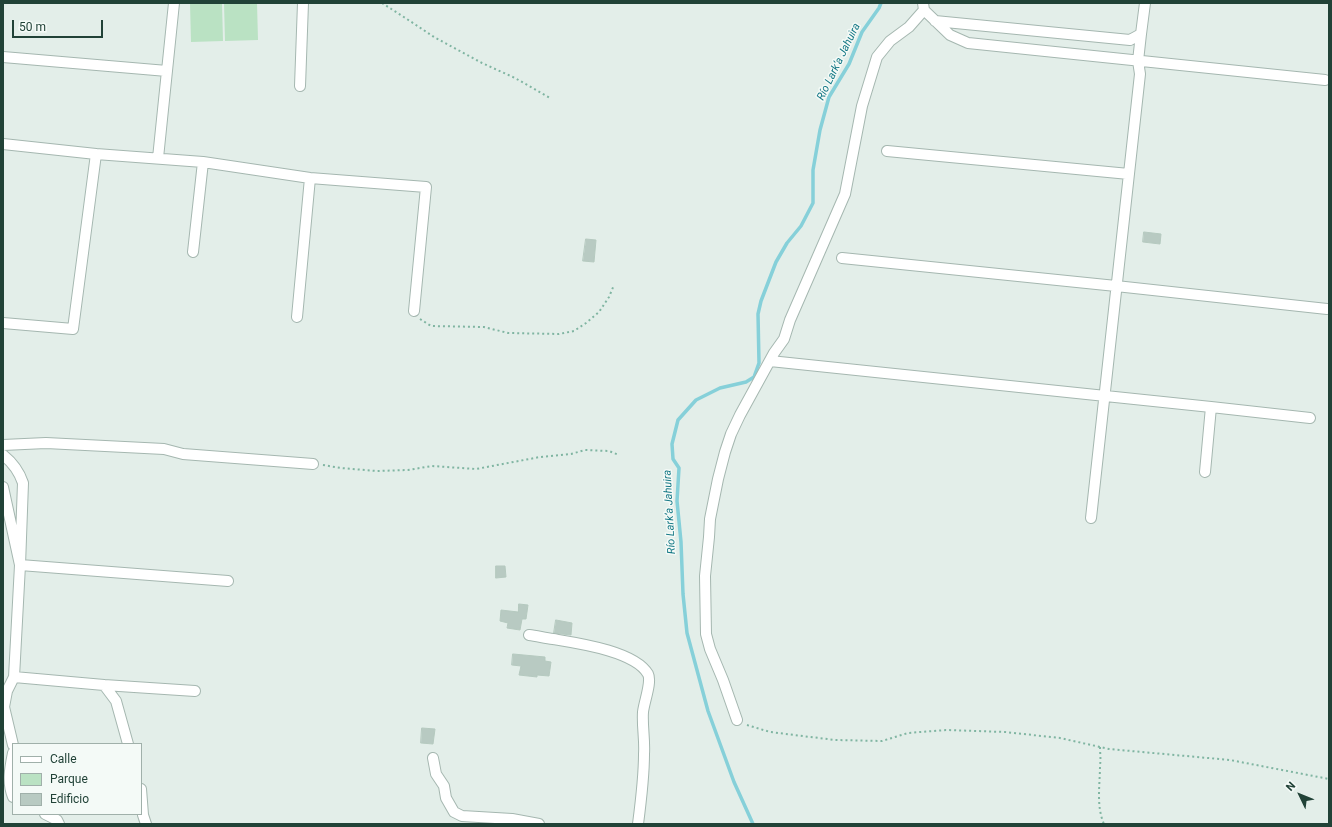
<!DOCTYPE html>
<html>
<head>
<meta charset="utf-8">
<style>
  body { margin:0 }
  #map { position:relative; width:1332px; height:827px; overflow:hidden; background:#e3eee9; font-family:Roboto,sans-serif }
  canvas { display:block }
  .frame { position:absolute; inset:0; border:4px solid #214237; pointer-events:none }
  .legend { position:absolute; left:12px; top:743px; width:130px; height:72px; box-sizing:border-box; background:#f4faf7; border:1px solid #a0b0aa; margin:0; padding:5px 7px; list-style:none; font-size:12px; color:#214237 }
  .legend li { display:flex; align-items:center; gap:8px; height:20px }
  .legend b { width:20px; border:1px solid #a0b0aa }
  .north { position:absolute; left:1280px; top:775px; width:40px; height:40px; -webkit-text-stroke:3px #f4faf7; paint-order:stroke; rotate:313deg; font-size:11px; font-weight:700; line-height:16px; text-align:center; color:#214237 }
  .north::after { content:''; display:block; margin:auto; width:14px; height:18px; background:#214237; clip-path:polygon(50% 0,100% 100%,50% 72%,0 100%) }
  .scale { position:absolute; left:12px; top:20px; width:91px; height:18px; box-sizing:border-box; border:2px solid #214237; border-top:0; padding-left:5px; font-size:12px; line-height:14px; white-space:nowrap; color:#214237; -webkit-text-stroke:3px #f4faf7; paint-order:stroke }
</style>
</head>
<body>
<div id="map">
<canvas width="1332" height="827"></canvas>
<div class="frame"></div>
<ul class="legend">
<li><b style="height:5px;background:#fff"></b>Calle</li>
<li><b style="height:11px;background:#bae2c3"></b>Parque</li>
<li><b style="height:11px;background:#b8cac2"></b>Edificio</li>
</ul>
<div class="north">N</div>
<div class="scale">50 m</div>
</div>
<script>
const context = document.querySelector('canvas').getContext('2d');
context.lineJoin = 'round';
function fillPath(path, color) { context.fillStyle = color; context.fill(path, 'evenodd'); }
function strokePath(path, color, width, dash) { context.strokeStyle = color; context.lineWidth = width; context.lineCap = dash ? 'butt' : 'round'; context.setLineDash(dash || []); context.stroke(path); }
function label(font, color, halo, rows, align = 'center') {
  context.font = font + ' Roboto,sans-serif'; context.lineWidth = 3; context.setLineDash([]); context.textBaseline = 'middle'; context.strokeStyle = halo; context.fillStyle = color; for (const [text, x, y, turn = 0] of rows) {
    context.save(); context.translate(x, y); context.rotate((+turn || 0) * Math.PI / 180); context.textAlign = isNaN(turn) ? turn : align; if (halo) context.strokeText(text, 0, 0); context.fillText(text, 0, 0); context.restore();
  }
}
fillPath(new Path2D(`
  M190 3H222L223 41 191 42Z
  M224 3H257L258 40 225 41Z`), '#bae2c3');
strokePath(new Path2D(`
  M753 824 734 782 708 711 687 633 683 594 681 542 677 501 679 468 673 459 672 444 678 420 696 400 720 388 746 382 754 377 759 363 758 314 761 301 776 262 787 243 801 226 813 203V170L820 130 829 97 849 64 862 32 879 8 881 3`), '#86d0d9', 3.5);
const building = new Path2D(`
  M1144 232 1161 234 1160 244 1143 242Z
  M586 239 596 240 594 262 583 261Z
  M496 566H505L506 577 496 578Z
  M519 604 528 605 526 619H522L520 630 507 628 508 623 500 621 501 610 518 612Z
  M556 620 572 623 571 635 554 633Z
  M513 654 545 657V661L551 662 549 676 537 675V677L519 675 521 666 512 665Z
  M422 728 435 729 433 744 421 743Z`);
fillPath(building, '#b8cac2');
strokePath(building, '#b5c9bf', 1);
const street = new Path2D(`
  M924 10 950 35 968 43 1325 80
  M935 21 1130 40 1141 34 1145 3
  M3 57 167 71
  M300 86 303 3
  M3 144 96 154 203 162 310 178 426 187 414 311
  M887 151 1129 174
  M158 158 174 3
  M193 252 203 162
  M842 258 1116 286 1327 309
  M297 317 310 178
  M3 323 73 329 96 154
  M770 361 1211 407 1205 472
  M1211 407 1310 418
  M3 445 46 443 164 449 183 454 313 464
  M3 455C13 463 19 471 23 483L20 565 228 581
  M3 487 20 565 14 677 7 691 4 707 13 745
  M1091 518 1140 74 1138 61 1141 34
  M529 635C537 636 545 638 553 639 577 643 635 651 648 674 652 682 644 702 643 712 642 726 645 740 644 754 644 778 641 801 638 824
  M14 677 104 685 195 691
  M104 685 116 701 128 744
  M737 720 723 680 710 649 706 634 705 576 709 537 710 519 718 479 725 452 731 434 740 415 774 353 784 339 790 320 845 194 862 106 877 57 890 41 909 27 924 10 923 3
  M13 753C10 768 7 782 13 797
  M433 758 436 774 444 786 446 798 454 812 462 816 512 819 539 824
  M141 789 143 815 146 824
  M45 814 57 820 59 824`);
strokePath(street, '#a5b7b0', 12);
strokePath(new Path2D(`
  M382 3 410 21 434 37 482 63 515 78 550 98
  M420 319 431 326 484 327 508 333 559 334 574 331 586 323 599 312 609 297 614 285
  M323 465 341 468 377 471 408 470 432 466 476 469 540 457 571 454 585 450 609 451 619 455
  M747 725 770 732 835 740 882 741 908 733 946 730 1005 732 1060 738 1109 749 1230 760 1329 779
  M1100 747C1100 753 1101 759 1100 765 1100 785 1096 806 1104 824`), '#80b5a2', 2, [2, 3]);
strokePath(street, '#fff', 10);
label('italic 11px', '#147885', '#f4faf7', [
  ["Río Lark’a Jahuira",839,62,-64],
  ["Río Lark’a Jahuira",670,512,-93]
]);
</script>
</body>
</html>
